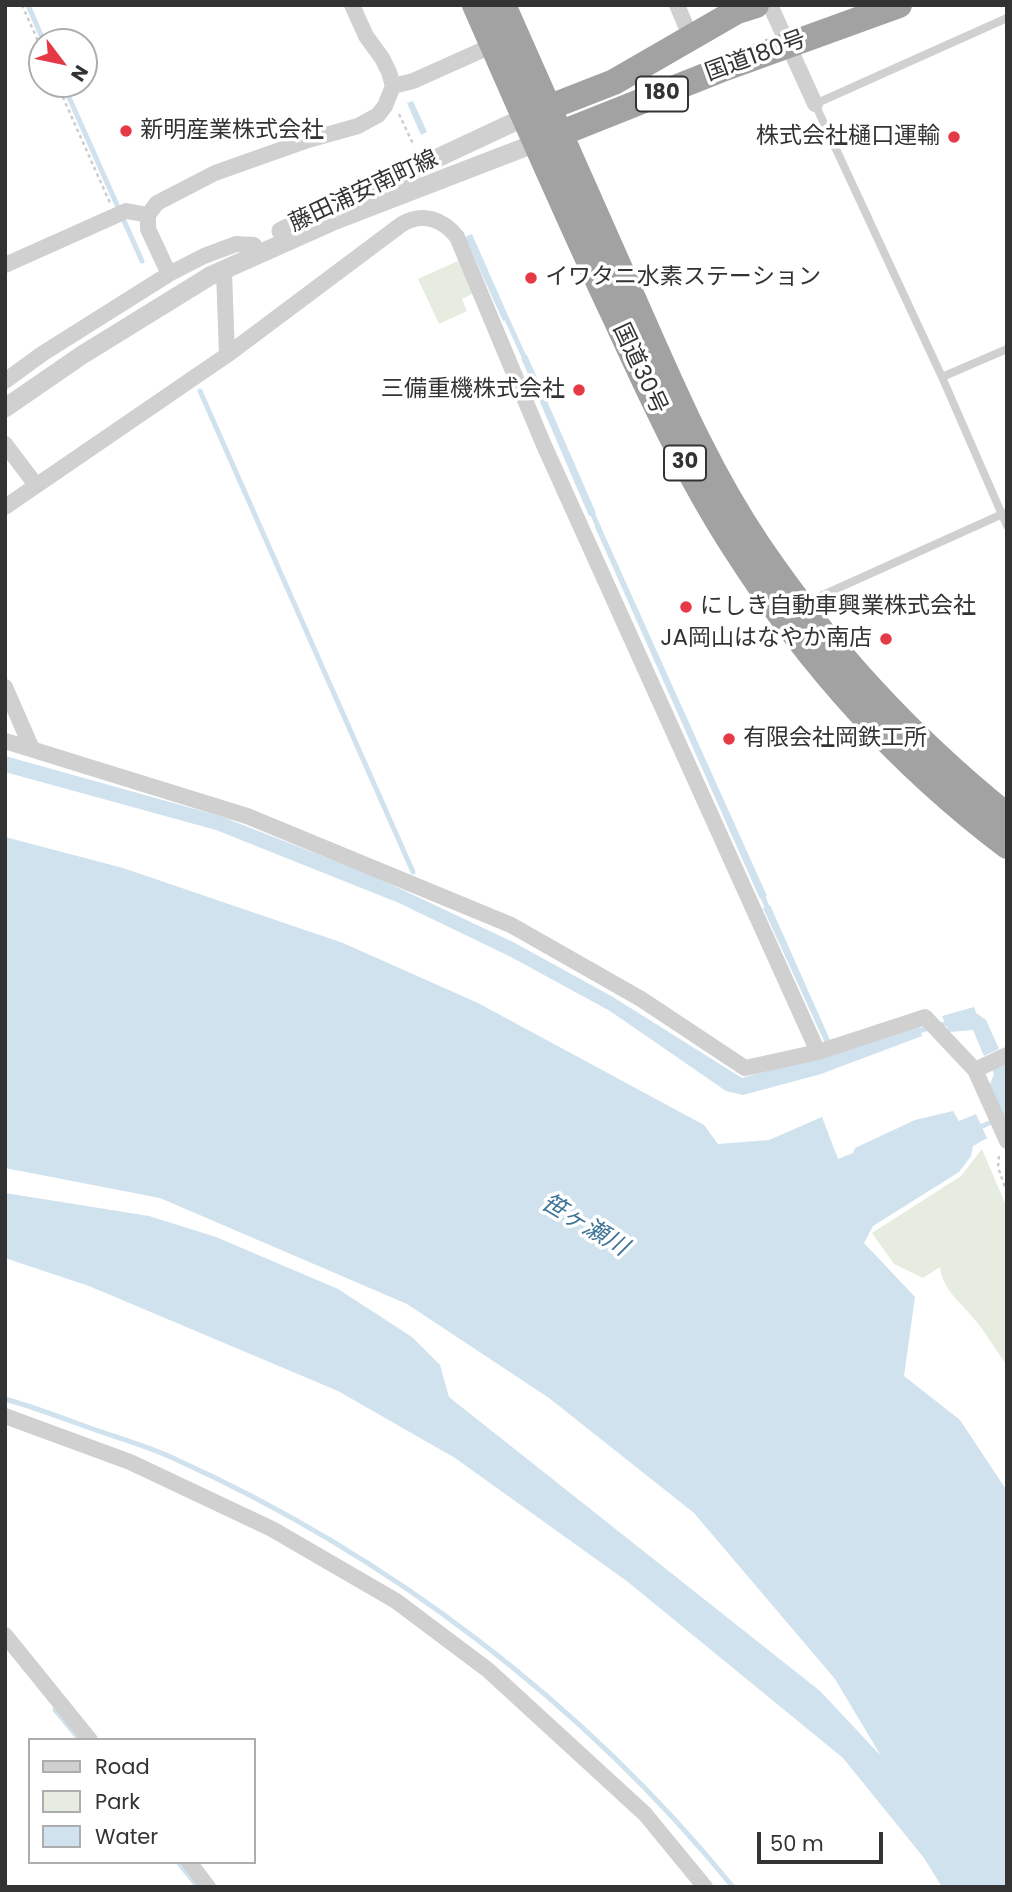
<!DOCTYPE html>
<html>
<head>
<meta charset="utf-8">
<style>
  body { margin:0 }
  #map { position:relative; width:1012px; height:1892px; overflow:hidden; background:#fff; font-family:Poppins,sans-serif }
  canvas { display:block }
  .frame { position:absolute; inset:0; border:7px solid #333; pointer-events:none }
  .legend { position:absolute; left:28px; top:1738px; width:228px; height:126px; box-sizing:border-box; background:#fff; border:2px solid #adadad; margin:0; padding:9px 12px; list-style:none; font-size:21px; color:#333 }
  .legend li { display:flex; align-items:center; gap:14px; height:35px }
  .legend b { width:35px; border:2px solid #adadad }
  .north { position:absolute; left:28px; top:28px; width:70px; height:70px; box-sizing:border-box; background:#fff; border:2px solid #adadad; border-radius:50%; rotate:122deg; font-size:19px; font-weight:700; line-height:28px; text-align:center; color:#333 }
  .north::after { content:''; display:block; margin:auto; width:24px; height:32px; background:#e63946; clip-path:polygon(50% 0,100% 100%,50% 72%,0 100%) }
  .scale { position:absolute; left:757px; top:1832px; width:126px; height:32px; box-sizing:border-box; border:4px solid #333; border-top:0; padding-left:9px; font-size:21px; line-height:24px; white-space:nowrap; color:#333; -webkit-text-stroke:5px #fff; paint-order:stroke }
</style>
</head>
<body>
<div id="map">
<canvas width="1012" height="1892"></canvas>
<div class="frame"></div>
<ul class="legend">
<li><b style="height:9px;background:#d0d0d0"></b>Road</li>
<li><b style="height:19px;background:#e6ecdf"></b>Park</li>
<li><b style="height:19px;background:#cfe2ee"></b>Water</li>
</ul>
<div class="north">N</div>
<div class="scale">50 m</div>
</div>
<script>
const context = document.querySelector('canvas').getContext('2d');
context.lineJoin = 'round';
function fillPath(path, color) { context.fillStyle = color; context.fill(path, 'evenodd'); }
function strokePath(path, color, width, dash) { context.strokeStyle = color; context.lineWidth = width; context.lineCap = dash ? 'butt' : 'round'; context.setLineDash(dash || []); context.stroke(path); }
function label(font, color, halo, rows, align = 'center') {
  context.font = font + ' Poppins,"Noto Sans JP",sans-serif'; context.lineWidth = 7; context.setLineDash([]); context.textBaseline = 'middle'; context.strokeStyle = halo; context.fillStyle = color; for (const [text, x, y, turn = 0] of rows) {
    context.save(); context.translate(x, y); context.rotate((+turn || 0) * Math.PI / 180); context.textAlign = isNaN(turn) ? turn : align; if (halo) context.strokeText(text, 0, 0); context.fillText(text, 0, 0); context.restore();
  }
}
fillPath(new Path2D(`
  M460 260 474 293 462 299 467 311 439 324 418 279Z
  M982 1149 1007 1208V1365C996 1351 987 1334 975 1320 961 1302 943 1291 940 1267L923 1278 894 1264 872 1233 961 1176Z`), '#e6ecdf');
fillPath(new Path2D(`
  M413 101 427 132 421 135 407 103Z
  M472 234 509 318 503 321 465 237Z
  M527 355 596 513 589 516 521 358Z
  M600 525 767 896 760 899 595 527Z
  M5 756 220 816 371 875 513 942 613 997 742 1078 919 1025 922 1036 821 1074 743 1095 726 1091 610 1011 511 957 399 903 216 830 5 772Z
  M5 837 123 868 343 943 478 1003 704 1125 718 1144 769 1140 822 1117 838 1159 853 1153 855 1148 915 1120 953 1111 959 1121 976 1114 987 1138 973 1146 971 1156 959 1172 873 1226 864 1243 915 1297 904 1376 960 1420 1007 1491V1887H942L924 1858 843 1758 628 1582 455 1458 338 1391 89 1286 5 1258V1193L149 1216 216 1237 338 1289 412 1337 440 1365 449 1397 820 1691 881 1756 835 1679 694 1513 549 1398 407 1304 160 1198 5 1168Z
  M770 905 830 1040 825 1043 763 908Z
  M974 1007 976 1013 986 1020 999 1049 984 1056 973 1030 949 1032 942 1016Z
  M1007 1062V1133L987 1092 994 1074 992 1069Z`), '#cfe2ee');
strokePath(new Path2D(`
  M28 5 44 42
  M63 84 142 261
  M504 313 526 361
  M200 391 413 872
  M590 508 600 531
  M761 892 769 912
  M914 1032 952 1022
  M978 1128 1007 1115
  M5 1399C34 1407 62 1418 90 1428 118 1438 148 1446 175 1459 390 1556 584 1704 733 1887
  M55 1710 80 1740
  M178 1862 198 1887`), '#cfe2ee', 5);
strokePath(new Path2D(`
  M22 5 42 50
  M57 84 110 203
  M399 114 414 146
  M999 1156 998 1167 1007 1193`), '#cdcdcd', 2.5, [3.5, 3.5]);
strokePath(new Path2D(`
  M1007 18 815 104 942 377 1007 526
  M942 377 1007 349
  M805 603 1007 512`), '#d0d0d0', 8);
strokePath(new Path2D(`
  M677 5 691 38
  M770 5 815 104
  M393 86 413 81 498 43
  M5 265 126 211 148 215
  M224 271 227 355
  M169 274 148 229V215L157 203 215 173 308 140 358 126 378 115 385 106 393 86 389 72 382 58 366 36 352 5
  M5 381 42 354 169 274 204 256 236 244 254 245
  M5 444 36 485
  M5 507 227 355 402 224C423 212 443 219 457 237L543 443 818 1052 925 1017 975 1070 1007 1141
  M5 687 32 749
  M5 741 247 816 511 925 641 999 745 1068 818 1052
  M975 1070 1007 1055
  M5 1416 130 1462 272 1529 396 1601 488 1670 645 1814 705 1887
  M5 1635 90 1740
  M189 1862 208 1887`), '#d0d0d0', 16);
strokePath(new Path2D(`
  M281 231 525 117
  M5 408 82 355 210 276 331 222 536 143`), '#d0d0d0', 19);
strokePath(new Path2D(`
  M475 5C521 109 566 213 614 315 651 396 688 476 736 550 808 663 900 765 1007 846
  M503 5C548 105 592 205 636 305 672 386 707 470 758 545 830 651 907 735 1007 816
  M532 114 614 82 737 11 756 5
  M544 140 725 68 899 5`), '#a2a2a2', 26);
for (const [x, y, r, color] of [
  [126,131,7,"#e63946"],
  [954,137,7,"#e63946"],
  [531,278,7,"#e63946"],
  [579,390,7,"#e63946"],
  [686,607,7,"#e63946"],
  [886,639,7,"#e63946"],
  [729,739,7,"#e63946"]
]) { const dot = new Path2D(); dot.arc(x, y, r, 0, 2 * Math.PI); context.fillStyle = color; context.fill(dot); strokePath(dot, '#fff', 2.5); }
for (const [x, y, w] of [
  [662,94,52],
  [685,463,42]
]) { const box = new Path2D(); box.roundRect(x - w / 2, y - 17.5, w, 35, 5); context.fillStyle = '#fff'; context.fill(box); strokePath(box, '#333', 2); }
label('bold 21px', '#333', null, [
  ["180",662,94],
  ["30",685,463]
]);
label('23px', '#333', '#fff', [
  ["国道180号",756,57,-20],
  ["藤田浦安南町線",364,192,-25],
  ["国道30号",639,369,65]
]);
label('23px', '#333', '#fff', [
  ["新明産業株式会社",140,131],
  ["株式会社樋口運輸",940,137,"right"],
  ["イワタニ水素ステーション",545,278],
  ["三備重機株式会社",565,390,"right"],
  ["にしき自動車興業株式会社",700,607],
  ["JA岡山はなやか南店",872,639,"right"],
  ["有限会社岡鉄工所",743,739]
], 'left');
label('italic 24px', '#3f7597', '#fff', [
  ["笹ヶ瀬川",584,1226,31]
]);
</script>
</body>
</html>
